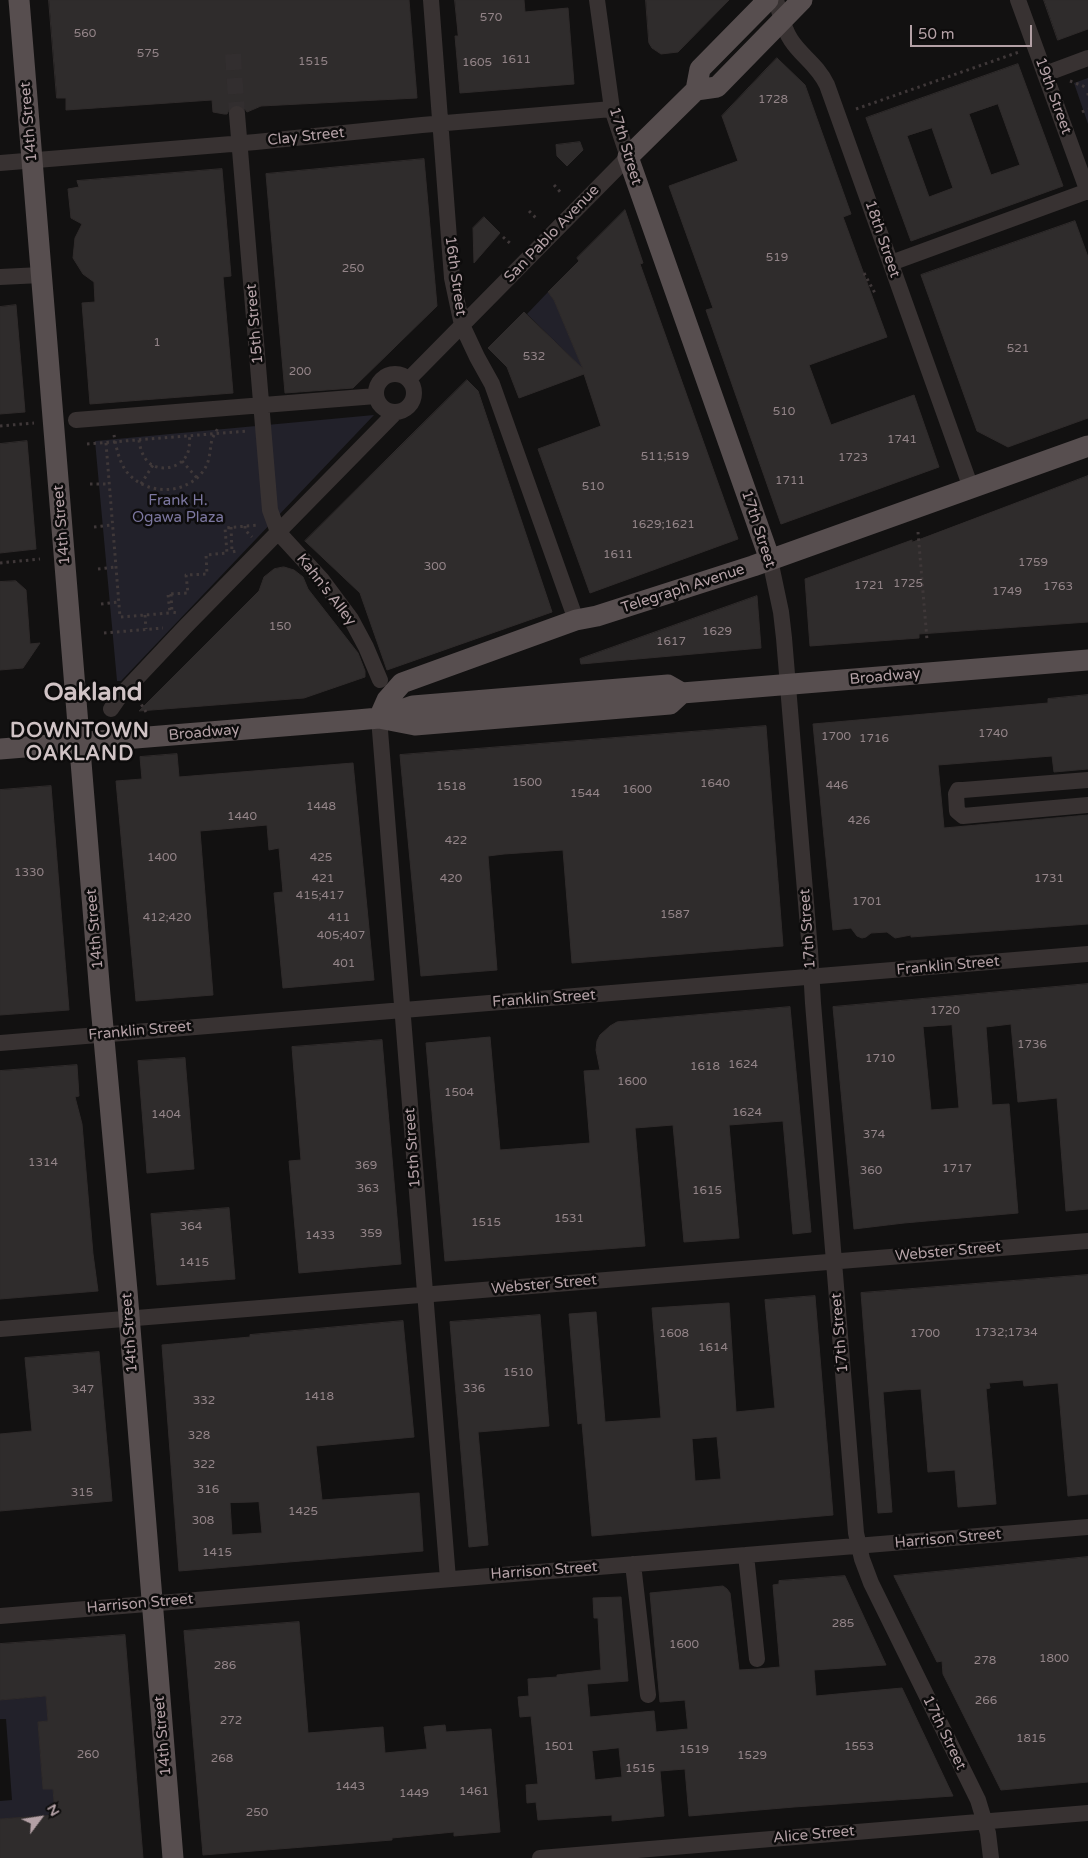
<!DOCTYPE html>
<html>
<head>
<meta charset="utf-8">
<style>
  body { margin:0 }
  #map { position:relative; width:1088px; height:1858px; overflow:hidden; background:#121111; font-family:"Varela Round",sans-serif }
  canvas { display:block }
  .north { position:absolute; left:15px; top:1793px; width:50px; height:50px; -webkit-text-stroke:4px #0d0c0c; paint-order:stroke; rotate:59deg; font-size:14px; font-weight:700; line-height:20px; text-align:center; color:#b4a1a6 }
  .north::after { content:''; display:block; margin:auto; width:18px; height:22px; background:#b4a1a6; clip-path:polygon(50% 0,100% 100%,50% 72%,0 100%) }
  .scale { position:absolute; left:910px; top:25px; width:122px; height:22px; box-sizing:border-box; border:2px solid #b4a1a6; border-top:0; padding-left:6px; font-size:15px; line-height:18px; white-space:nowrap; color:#b4a1a6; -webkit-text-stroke:4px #0d0c0c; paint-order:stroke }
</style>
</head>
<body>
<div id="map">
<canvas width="1088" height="1858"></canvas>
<div class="north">N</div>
<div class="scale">50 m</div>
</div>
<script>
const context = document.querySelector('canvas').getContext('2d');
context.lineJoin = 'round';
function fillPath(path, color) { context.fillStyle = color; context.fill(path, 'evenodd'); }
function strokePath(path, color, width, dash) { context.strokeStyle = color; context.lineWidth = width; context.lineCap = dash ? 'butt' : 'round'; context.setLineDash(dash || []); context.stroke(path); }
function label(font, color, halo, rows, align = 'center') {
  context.font = font + ' "Varela Round",sans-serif'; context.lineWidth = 5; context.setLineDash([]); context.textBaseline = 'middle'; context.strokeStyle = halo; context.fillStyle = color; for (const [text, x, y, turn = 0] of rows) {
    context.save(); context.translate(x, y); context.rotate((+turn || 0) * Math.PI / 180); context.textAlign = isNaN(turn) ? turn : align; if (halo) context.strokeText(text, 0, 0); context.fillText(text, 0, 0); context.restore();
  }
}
fillPath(new Path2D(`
  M1088 78V124L1074 83Z
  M548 292 554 300 583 369 527 314Z
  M374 415 121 681H117L95 441Z
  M46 1696 48 1721 38 1722 43 1789H53L55 1815 0 1819V1801L12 1800 6 1719H0V1700Z`), '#22212a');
const building = new Path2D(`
  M49 0H409L417 98 261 106 247 112 242 105 236 104 231 106 227 114H224L213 112 212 100 66 110V98H57Z
  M455 0H524L525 12 568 8 574 84 460 93 455 36H458Z
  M646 0H729L678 52 661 54 652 48 649 43Z
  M1044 0H1088V29L1058 40Z
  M777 58 805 85 851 214 843 217 887 337 809 365 831 425 914 395 939 467 781 524 706 310 713 308 669 186 738 161 722 116Z
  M1018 64 1063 186 911 241 866 118ZM998 104 1020 165 991 175 969 114ZM932 128 953 188 929 197 907 136Z
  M580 142 583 150 567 166 557 156 556 145Z
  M424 159 437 306 353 388 285 393 266 174Z
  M222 169 231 276 223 277 233 393 90 404 82 303 95 302 94 282 83 274 73 258 75 238 82 224 71 218 68 189 79 187 77 181Z
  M625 210 643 263 640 264 738 539 590 593 538 449 601 426 584 374 519 398 507 367 488 348 524 312 583 369 554 300 548 292 579 261 577 258Z
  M484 217 500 233 474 263 473 228Z
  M1075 221 1088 257V418L1008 447 977 431 921 275Z
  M16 305 25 412 0 414V307Z
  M467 380 478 391 552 612 387 670 360 593 305 541Z
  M27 441 36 549 0 553V444Z
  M1088 476V622L919 634V638L810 646 805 579 912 540V542Z
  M284 567 294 570 303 577 308 589 358 653 365 671V677L304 698 139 711 259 591 264 577 274 569Z
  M16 581 26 590 30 644 40 643 23 668 0 670V582Z
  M757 596 761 648 581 664 580 659Z
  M1088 695V769L1054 772 1052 756 938 765 944 828 1088 815V924L911 937V935L895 938 887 932 871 933 866 937 862 938 857 936 851 928 833 930 813 724 1048 703V699Z
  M766 726 783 946 572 963 563 850 504 854 488 856 497 970 421 976 400 755Z
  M177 754 179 777 353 763 374 980 283 988 274 893 283 892 279 848 269 850 267 825 200 831 213 995 136 1001 116 781 142 779 140 757Z
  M51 786 69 1010 0 1015V790Z
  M1088 984V1209L1066 1211 1057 1098 1018 1102 1011 1024 986 1027 992 1105 1009 1104 1018 1213 904 1223 854 1229 833 1007ZM952 1025 959 1108 931 1110 923 1027Z
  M790 1007 811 1232 793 1234 783 1121 729 1125 739 1238 684 1242 673 1125 635 1128 645 1246 445 1261 426 1043 490 1037 500 1150 590 1143 584 1071 600 1070 596 1050 597 1041 600 1035 610 1026 617 1022Z
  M382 1040 401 1264 299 1273 289 1161 301 1160 292 1047Z
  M185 1058 194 1169 147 1173 138 1061Z
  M77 1065 79 1096 75 1097 82 1124 93 1254 98 1291 0 1299V1071Z
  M229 1208 235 1279 157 1285 151 1214Z
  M1088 1275V1494L1068 1496 1058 1383 1024 1386 1023 1380 989 1383 990 1388 986 1389 996 1504 958 1507 955 1470 928 1472 921 1389 903 1390 883 1392 892 1512 878 1513 861 1293Z
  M815 1296 833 1515 592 1536 582 1423 578 1424 569 1314 596 1312 605 1422 661 1418 652 1308 729 1303 736 1412 775 1408 765 1300ZM717 1437 721 1479 695 1481 692 1439Z
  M540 1315 549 1426 478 1432 488 1545 469 1547 450 1322Z
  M403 1321 414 1437 316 1446 322 1500 419 1493 423 1551 179 1571 162 1345 250 1337V1335ZM259 1502 262 1533 232 1535 230 1503Z
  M99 1352 112 1501 0 1511V1434L32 1431 25 1358Z
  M1088 1557V1782L1001 1790 943 1674 942 1661 937 1662 894 1576Z
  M845 1576 886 1665 814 1670 816 1696 902 1688 953 1796 794 1807 689 1816 685 1769 660 1771 664 1816 612 1821V1815L538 1820 536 1802 527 1803 526 1785 538 1784 531 1716 520 1717 518 1697 529 1696 528 1679 557 1677V1675L601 1670 598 1618H594L593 1598 621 1597 628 1681 587 1684 590 1717 654 1711 656 1732 688 1729 685 1700 660 1702 650 1593 723 1586 727 1589 730 1593 739 1670 758 1669 780 1667 773 1585 779 1584V1581ZM619 1748 622 1777 595 1780 592 1751Z
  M299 1622 308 1733 383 1727 385 1753 427 1749 424 1727 445 1725 446 1732 491 1729 500 1832 454 1836V1832L392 1838V1840L203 1855 184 1631Z
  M125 1635 143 1858H0V1819L55 1815 53 1789H43L38 1722 48 1721 46 1696 0 1700V1644Z`);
fillPath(building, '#2f2c2c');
strokePath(building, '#2f2b2b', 1);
strokePath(new Path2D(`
  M233 54 237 114`), '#322e2f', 16, [16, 8]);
strokePath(new Path2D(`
  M1070 81 1088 88
  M1088 93V98
  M856 109 1019 52
  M1082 112 1088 109
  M554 185 562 194
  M529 211 537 219
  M503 237 512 245
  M864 273 876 295
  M0 426 34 423
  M114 435C116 447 119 461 126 471 144 494 180 496 200 475 211 463 209 453 212 439 214 435 217 430 219 426
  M139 440C140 448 142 455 148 462 160 473 183 468 188 452 190 447 189 441 190 436
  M106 443 120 617 170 613 168 594 188 593 186 575 207 574 206 555 227 553 225 528 258 525V524
  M87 444 248 431
  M182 461 197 478
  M90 484H109
  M141 484 153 465
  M245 526V530L252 537
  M94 527 112 525
  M231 527 232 552 237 551
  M918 532 927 640
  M0 563 40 559
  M98 569 116 567
  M171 594 172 612 178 613
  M101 604 119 602
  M145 615 146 629
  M104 633 163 628
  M138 699 146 712`), '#3f3839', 3, [2.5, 4]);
strokePath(new Path2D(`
  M431 0 452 278 462 325 477 357 492 384 576 620
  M776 0C780 13 783 28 791 40 802 57 817 64 827 85L971 488
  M1018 0 1088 192
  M1045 74 1088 58
  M237 114 270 510 278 532 322 580 351 619 366 647 380 680
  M0 163 256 142 422 125 612 109
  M891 263 1088 191
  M0 277 41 275
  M376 393a19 19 0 1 1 38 0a19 19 0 1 1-38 0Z
  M409 379 628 157 612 109 597 0
  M76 420 376 396
  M770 560 781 612 784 638 810 951 813 1003 856 1533 862 1559 871 1583 978 1800 988 1833 991 1858
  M111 709 120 696 186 626 396 412
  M379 718 448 1579
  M1088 780 963 790H958L956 794 957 811 963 816 1088 805
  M0 1043 1088 954
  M0 1329 1088 1241
  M746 1555 757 1659
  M633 1564 648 1695
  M0 1616 1088 1527
  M540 1858 1088 1813`), '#383232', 16);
strokePath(new Path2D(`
  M19 0 100 995 127 1291 173 1858
  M768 0 700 69 696 90 628 157 770 560
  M696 90 717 87 802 0
  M379 718 387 700 402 683 576 620 597 616 753 566 1088 446
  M379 718 415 725 670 704 682 693 1088 660
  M0 749 357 720 379 718 413 706 668 685 682 693`), '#574e4f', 21);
label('12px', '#938488', null, [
  ["570",491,18],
  ["560",85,34],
  ["575",148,54],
  ["1611",516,60],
  ["1515",313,62],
  ["1605",477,63],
  ["1728",773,100],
  ["519",777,258],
  ["250",353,269],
  ["1",157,343],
  ["521",1018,349],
  ["532",534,357],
  ["200",300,372],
  ["510",784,412],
  ["1741",902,440],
  ["511;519",665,457],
  ["1723",853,458],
  ["1711",790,481],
  ["510",593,487],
  ["1629;1621",663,525],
  ["1611",618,555],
  ["1759",1033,563],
  ["300",435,567],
  ["1725",908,584],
  ["1721",869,586],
  ["1763",1058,587],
  ["1749",1007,592],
  ["150",280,627],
  ["1629",717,632],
  ["1617",671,642],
  ["1740",993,734],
  ["1700",836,737],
  ["1716",874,739],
  ["1500",527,783],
  ["1640",715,784],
  ["446",837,786],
  ["1518",451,787],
  ["1600",637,790],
  ["1544",585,794],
  ["1448",321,807],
  ["1440",242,817],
  ["426",859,821],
  ["422",456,841],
  ["1400",162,858],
  ["425",321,858],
  ["1330",29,873],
  ["421",323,879],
  ["420",451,879],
  ["1731",1049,879],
  ["415;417",320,896],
  ["1701",867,902],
  ["1587",675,915],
  ["412;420",167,918],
  ["411",339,918],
  ["405;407",341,936],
  ["401",344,964],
  ["1720",945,1011],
  ["1736",1032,1045],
  ["1710",880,1059],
  ["1624",743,1065],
  ["1618",705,1067],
  ["1600",632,1082],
  ["1504",459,1093],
  ["1624",747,1113],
  ["1404",166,1115],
  ["374",874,1135],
  ["1314",43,1163],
  ["369",366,1166],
  ["1717",957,1169],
  ["360",871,1171],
  ["363",368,1189],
  ["1615",707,1191],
  ["1531",569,1219],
  ["1515",486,1223],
  ["364",191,1227],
  ["359",371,1234],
  ["1433",320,1236],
  ["1415",194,1263],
  ["1732;1734",1006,1333],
  ["1608",674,1334],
  ["1700",925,1334],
  ["1614",713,1348],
  ["1510",518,1373],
  ["336",474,1389],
  ["347",83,1390],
  ["1418",319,1397],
  ["332",204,1401],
  ["328",199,1436],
  ["322",204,1465],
  ["316",208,1490],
  ["315",82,1493],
  ["1425",303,1512],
  ["308",203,1521],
  ["1415",217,1553],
  ["285",843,1624],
  ["1600",684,1645],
  ["1800",1054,1659],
  ["278",985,1661],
  ["286",225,1666],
  ["266",986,1701],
  ["272",231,1721],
  ["1815",1031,1739],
  ["1501",559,1747],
  ["1553",859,1747],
  ["1519",694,1750],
  ["260",88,1755],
  ["1529",752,1756],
  ["268",222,1759],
  ["1515",640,1769],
  ["1443",350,1787],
  ["1461",474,1792],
  ["1449",414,1794],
  ["250",257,1813]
]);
label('15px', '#b4a1a6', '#0d0c0c', [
  ["19th Street",1053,96,70],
  ["14th Street",29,122,-95],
  ["Clay Street",306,137,-6],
  ["17th Street",625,146,73],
  ["San Pablo Avenue",552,234,-46],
  ["18th Street",882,239,71],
  ["16th Street",455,276,82],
  ["15th Street",255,324,-95],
  ["14th Street",62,525,-95],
  ["17th Street",758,529,72],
  ["Telegraph Avenue",683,589,-18],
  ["Kahn's Alley",326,590,52],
  ["Broadway",885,677,-5],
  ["Broadway",204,733,-5],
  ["14th Street",95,929,-95],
  ["17th Street",808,929,-94],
  ["Franklin Street",948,966,-5],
  ["Franklin Street",544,999,-4],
  ["Franklin Street",140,1031,-5],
  ["15th Street",413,1148,-94],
  ["Webster Street",948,1252,-5],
  ["Webster Street",544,1285,-5],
  ["14th Street",130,1333,-94],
  ["17th Street",840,1333,-95],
  ["Harrison Street",948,1539,-5],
  ["Harrison Street",544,1571,-4],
  ["Harrison Street",140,1604,-5],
  ["17th Street",944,1733,64],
  ["14th Street",163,1736,-95],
  ["Alice Street",814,1835,-5]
]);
label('15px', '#7c77a0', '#0d0c0c', [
  ["Frank H.",178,501],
  ["Ogawa Plaza",178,518]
]);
context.letterSpacing = '1px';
label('bold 20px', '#d0c3c5', '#0d0c0c', [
  ["DOWNTOWN",80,732],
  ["OAKLAND",80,755]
]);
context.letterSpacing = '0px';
label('bold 25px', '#d0c3c5', '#0d0c0c', [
  ["Oakland",93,693]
]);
</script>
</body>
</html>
